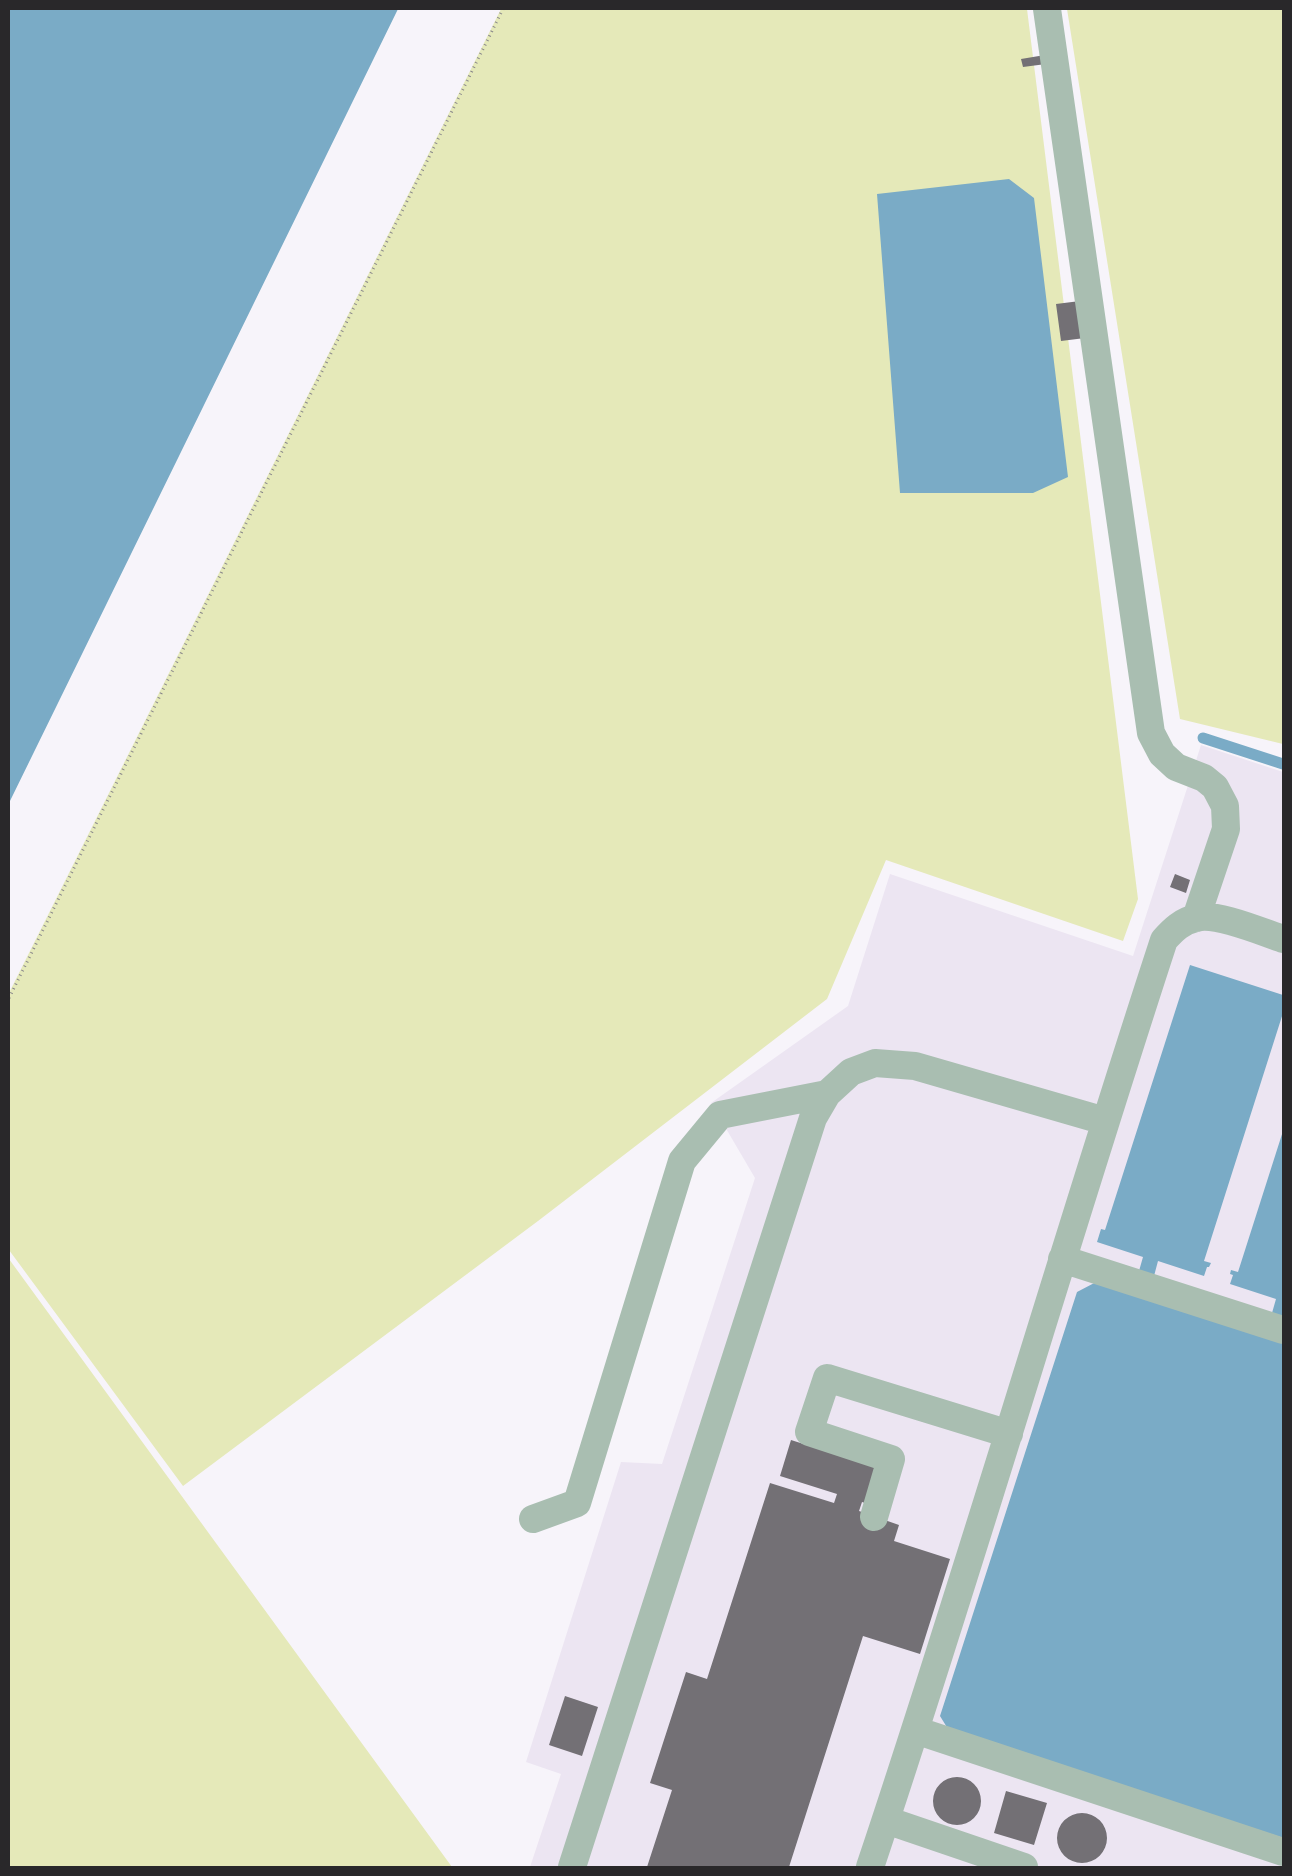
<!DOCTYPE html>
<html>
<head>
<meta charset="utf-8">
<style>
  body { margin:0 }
  #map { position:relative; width:1292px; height:1876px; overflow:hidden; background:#f7f4fa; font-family:"Space Grotesk",sans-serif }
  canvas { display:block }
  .frame { position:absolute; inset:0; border:10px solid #29282a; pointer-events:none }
</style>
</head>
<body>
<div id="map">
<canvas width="1292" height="1876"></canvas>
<div class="frame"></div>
</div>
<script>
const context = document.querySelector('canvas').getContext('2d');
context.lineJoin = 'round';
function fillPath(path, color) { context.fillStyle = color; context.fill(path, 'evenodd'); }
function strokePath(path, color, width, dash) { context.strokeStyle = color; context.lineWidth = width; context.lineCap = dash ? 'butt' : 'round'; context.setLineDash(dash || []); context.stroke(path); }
fillPath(new Path2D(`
  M1201 745 1283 772V1867H530L561 1774 526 1762 621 1462 662 1464 755 1178 711 1103 848 1006 890 874 1133 956Z`), '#ece5f2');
fillPath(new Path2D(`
  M501 9H1027L1138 899 1123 941 886 860 827 999 538 1221 183 1486 9 1250V993Z
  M1067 9H1283V744L1180 719Z
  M9 1259 452 1867H9Z`), '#e5e9b9');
fillPath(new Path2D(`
  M9 9H398L9 803Z
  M1009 179 1034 198 1068 477 1033 493H900L877 194Z
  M1190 965 1283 995V1013L1204 1261 1211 1263 1209 1267H1207L1204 1276 1158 1261 1154 1276 1139 1271 1143 1257 1097 1242 1101 1229 1105 1230Z
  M1283 1131V1317L1272 1313 1276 1299 1230 1284 1233 1275 1230 1274 1231 1270 1238 1272Z
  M1100 1280 1283 1340V1838L948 1729 940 1716 1077 1292Z`), '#7aabc6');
strokePath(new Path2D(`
  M1203 738 1283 764`), '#7aabc6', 11);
fillPath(new Path2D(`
  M1045 55 1046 64 1023 67 1021 59Z
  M1080 301 1085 338 1061 341 1056 304Z
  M1175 874 1190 880 1186 893 1170 887Z
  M791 1440 876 1467 865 1503 862 1502 859 1511 899 1525 894 1541 950 1559 920 1654 863 1636 789 1867H647L672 1790 650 1783 686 1672 707 1679 770 1483 834 1503 837 1494 780 1476Z
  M565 1696 598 1707 582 1756 549 1745Z
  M933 1801a24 24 0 1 1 48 0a24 24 0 1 1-48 0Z
  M1006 1791 1047 1803 1034 1845 994 1833Z
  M1057 1838a25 25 0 1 1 50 0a25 25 0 1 1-50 0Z`), '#737075');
strokePath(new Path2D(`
  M9 998 503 9`), '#89878b', 3, [1, 4]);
strokePath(new Path2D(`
  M1047 9 1151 733 1162 754 1176 767 1204 778 1215 787 1225 806 1226 829 1196 918
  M1062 1259 1283 1330
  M874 1517 891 1459 809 1432 827 1378 1009 1434
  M533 1519 577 1503 682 1161 720 1115 827 1094
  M915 1730 1283 1852
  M886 1820 1024 1867
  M572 1867 813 1118 827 1094 851 1072 875 1063 915 1066 1105 1121
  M870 1867C973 1560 1063 1248 1164 940 1173 930 1182 921 1196 918 1216 912 1262 932 1283 939`), '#a9beb1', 28);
</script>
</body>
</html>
